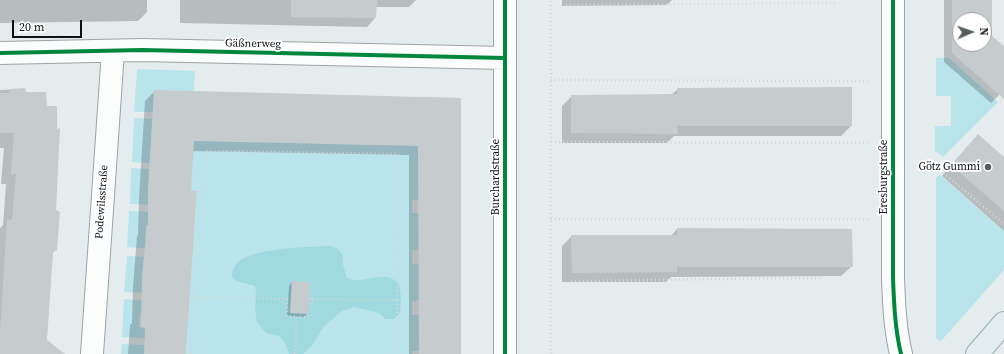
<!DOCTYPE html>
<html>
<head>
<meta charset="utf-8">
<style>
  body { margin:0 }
  #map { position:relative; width:1004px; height:354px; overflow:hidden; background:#e5ecee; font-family:"Source Serif 4",serif }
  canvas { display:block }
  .north { position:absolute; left:952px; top:12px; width:40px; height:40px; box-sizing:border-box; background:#fff; border:1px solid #9ea0a0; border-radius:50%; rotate:88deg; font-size:11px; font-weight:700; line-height:16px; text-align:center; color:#0c1112 }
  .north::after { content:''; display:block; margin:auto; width:14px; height:18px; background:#585e5f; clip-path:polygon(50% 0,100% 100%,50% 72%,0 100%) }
  .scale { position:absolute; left:12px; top:20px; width:70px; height:18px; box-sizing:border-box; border:2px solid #0c1112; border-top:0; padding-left:5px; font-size:12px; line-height:14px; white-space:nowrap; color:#0c1112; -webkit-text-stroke:3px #fff; paint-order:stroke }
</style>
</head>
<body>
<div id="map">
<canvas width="1004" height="354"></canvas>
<div class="north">N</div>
<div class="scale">20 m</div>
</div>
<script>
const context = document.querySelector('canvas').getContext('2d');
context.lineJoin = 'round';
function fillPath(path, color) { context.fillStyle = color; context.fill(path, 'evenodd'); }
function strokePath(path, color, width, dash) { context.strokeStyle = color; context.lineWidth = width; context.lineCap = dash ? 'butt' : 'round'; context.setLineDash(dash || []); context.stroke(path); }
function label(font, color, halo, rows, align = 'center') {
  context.font = font + ' "Source Serif 4",serif'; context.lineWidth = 3.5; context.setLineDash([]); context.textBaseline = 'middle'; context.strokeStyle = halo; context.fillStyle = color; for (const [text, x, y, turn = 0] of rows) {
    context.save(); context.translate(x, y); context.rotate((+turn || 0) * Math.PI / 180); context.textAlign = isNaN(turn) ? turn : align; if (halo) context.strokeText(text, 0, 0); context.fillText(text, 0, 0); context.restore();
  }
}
fillPath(new Path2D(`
  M936 58H949L998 102 943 157 935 151V126H951V96H936Z
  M137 69 195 71 194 91 153 112H134Z
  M134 118 153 119 150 163 132 162Z
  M189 129 425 133 419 200H412V213H419V250H412V264H419V300L412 301V315H419V351H412V354H186L197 191 191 190Z
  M131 168 150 169 155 205 130 204Z
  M940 175 1004 231V270L941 341H940L936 338V178L937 176Z
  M129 211 154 212 153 226 146 225 145 239 152 240 151 249 127 247Z
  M127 256 151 257 148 293 124 292Z
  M124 299 148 301 147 314H140L139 327 146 328 145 338 122 337Z
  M122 344 145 345 144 354H121Z`), '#b9e4eb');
fillPath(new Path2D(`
  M330 246 338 249 343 255V265L347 278C360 284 374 275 388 277 392 278 396 281 399 283L401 298 400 313 394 319H385L379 313 354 307 342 311 324 326 313 344 303 354H289L284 341 279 336 266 333 257 322 255 309 256 292 255 286 236 281 232 277C232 274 232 271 234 268 242 247 310 247 330 246Z`), '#a1d9e1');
fillPath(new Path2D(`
  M0 0H147V12L138 21 0 23Z
  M180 0H416L409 7H376L375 18 367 27 180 23Z
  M562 0H672L667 5 562 6Z
  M944 0H991V75L1004 69V90L991 103 944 62ZM960 20H984V44H960Z
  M24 89 55 210 56 249 52 254 46 340 49 354H0V228L3 225 6 184H1L4 148H0V90Z
  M678 89 851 126 841 136H674L667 143H562V106L572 96 671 95Z
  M155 91 460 99V354H409V155L192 151 185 354H128L130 325 132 323 133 287 137 236 138 235 139 198 145 101Z
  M968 146 1004 158V231L942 176Z
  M677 229 852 266 841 276 671 277 666 282H562V246L572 236H671Z
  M292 282 307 314 304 317 287 316 289 286Z`), '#0003');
fillPath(new Path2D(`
  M291 0H377L376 18 291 17Z
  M952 0H992V36L1004 46V99L952 53ZM960 20H984V44H960Z
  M852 87V126H677L678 134 571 133V95L677 94V88Z
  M25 88 26 92H46L47 106H57V129L60 128 56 210 60 212 57 250 53 252 47 340 65 354H0V333L7 219 12 220 16 174H11L14 133H0V93H9L11 89Z
  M154 90 461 98V354H419L418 146 194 141 191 190 197 191 186 354H144L145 328 141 327 142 276 147 225H148V188Z
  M978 134 1004 157V211L951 165Z
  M677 228 852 229 853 267H677V272L572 273 571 235H677Z
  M292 281 310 282 308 314 290 313Z`), '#c6cccd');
const minor = new Path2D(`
  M505 0V354
  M893 0V278C894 304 895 329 901 354
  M0 53 142 50 505 58
  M92 354 113 51`);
const major = new Path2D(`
  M977 354 1004 323`);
strokePath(minor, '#9ea3a4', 24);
strokePath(major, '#97aeb2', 24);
strokePath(new Path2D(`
  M566 5 838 3
  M551 80 869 81
  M551 142 870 143
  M928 160 1004 224
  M551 219H871
  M571 281 823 278
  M195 297 290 299
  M287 299V316L297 317
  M309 299 397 300 398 354
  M191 354 206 151 398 154 397 300
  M295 354 297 317H311L312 299
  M551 354V0`), '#d5d7d7', 2.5, [1, 3]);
strokePath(minor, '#fbfcfc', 22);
strokePath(major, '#e1edef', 22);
strokePath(new Path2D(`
  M505 0V354
  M893 0V278C894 304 895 329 901 354
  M0 53 142 50 505 58`), '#00873e', 4);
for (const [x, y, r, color] of [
  [988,167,4,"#585e5f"]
]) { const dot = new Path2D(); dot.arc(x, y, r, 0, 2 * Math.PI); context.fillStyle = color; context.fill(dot); strokePath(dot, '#fff', 1.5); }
label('11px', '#0c1112', '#fff', [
  ["Gäßnerweg",253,44,1],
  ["Burchardstraße",496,177,-90],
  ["Eresburgstraße",884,177,-90],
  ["Podewilsstraße",102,202,-86]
]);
label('11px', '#0c1112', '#fff', [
  ["Götz Gummi",980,167]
], 'right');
</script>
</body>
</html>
